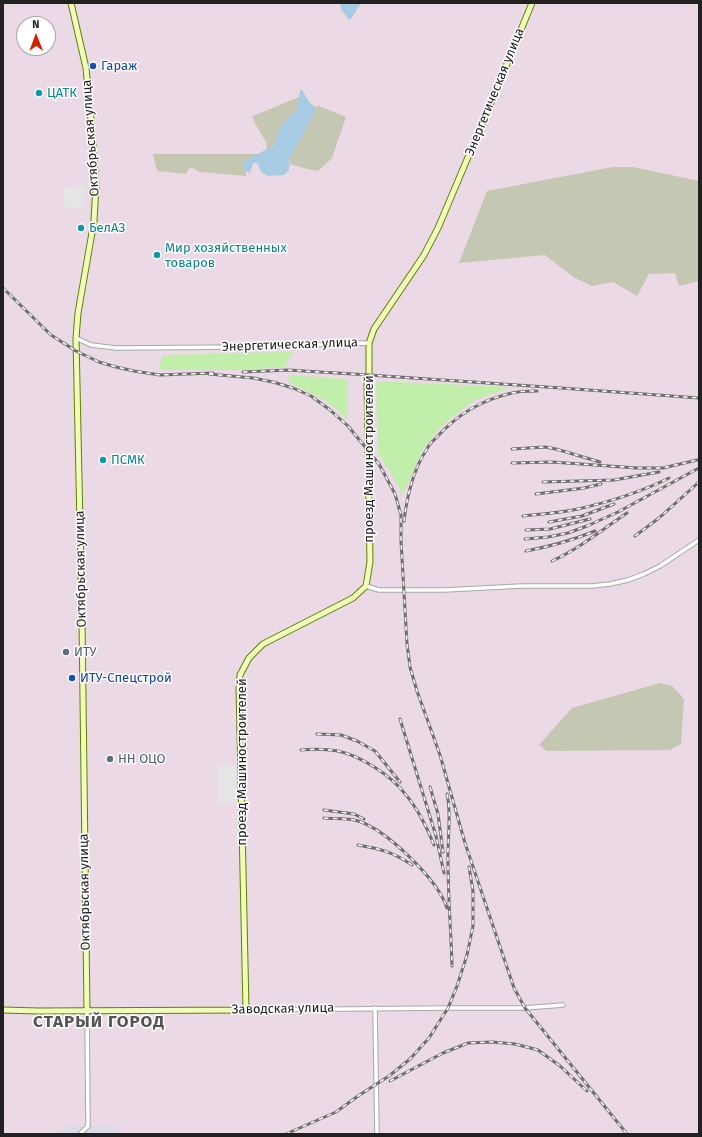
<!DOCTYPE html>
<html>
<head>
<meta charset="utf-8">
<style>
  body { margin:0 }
  #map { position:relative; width:702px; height:1137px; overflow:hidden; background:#f2f0e8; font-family:"Fira Sans",sans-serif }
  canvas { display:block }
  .frame { position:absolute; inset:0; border:4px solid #212121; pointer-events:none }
  .north { position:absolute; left:16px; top:16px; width:40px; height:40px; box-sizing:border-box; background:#fff; border:1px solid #a6a6a6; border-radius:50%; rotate:359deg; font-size:11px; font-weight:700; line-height:16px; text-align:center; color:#212121 }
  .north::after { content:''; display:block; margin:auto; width:14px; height:18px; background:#d22000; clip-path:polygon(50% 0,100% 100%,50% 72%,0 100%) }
</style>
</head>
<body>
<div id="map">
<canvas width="702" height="1137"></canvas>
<div class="frame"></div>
<div class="north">N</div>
</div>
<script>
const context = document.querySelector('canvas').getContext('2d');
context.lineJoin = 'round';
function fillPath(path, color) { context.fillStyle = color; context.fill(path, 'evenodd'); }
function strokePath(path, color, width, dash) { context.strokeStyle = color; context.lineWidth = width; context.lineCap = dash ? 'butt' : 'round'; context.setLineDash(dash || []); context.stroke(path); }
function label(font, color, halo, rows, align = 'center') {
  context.font = font + ' "Fira Sans",sans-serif'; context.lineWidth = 3; context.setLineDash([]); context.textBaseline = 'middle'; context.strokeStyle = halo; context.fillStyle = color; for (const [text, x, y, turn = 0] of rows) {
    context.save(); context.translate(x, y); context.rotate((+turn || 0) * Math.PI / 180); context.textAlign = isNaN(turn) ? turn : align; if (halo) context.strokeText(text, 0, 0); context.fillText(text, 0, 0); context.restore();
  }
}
fillPath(new Path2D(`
  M3 3H699V1134H3ZM24 24H48V48H24Z`), '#ebd9e5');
fillPath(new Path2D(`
  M299 97 298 106 296 111 282 124 273 146 266 150 267 144 255 123 253 119V116Z
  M319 106 346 117 332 158 318 171 307 169 290 164V157L315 112V107Z
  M153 154H259L244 161 243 166 246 171V176L200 172 190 167 186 174 157 171Z
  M613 167H633L699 181V281L679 286 675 273 649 274 637 296 613 282 592 286 575 278 545 255 459 263 487 191Z
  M660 683 672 686 684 699 681 744 670 750 547 751 539 745 572 708Z`), '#c4c7b2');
fillPath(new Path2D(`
  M283 352H293L285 367H283L248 370H159L162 355Z
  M289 375 346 379 348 382V420L325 400 292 384 288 380Z
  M377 381 507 387 509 388 475 400 441 426 424 448 402 496 398 485 378 453 376 385Z`), '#c2eeab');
fillPath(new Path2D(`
  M85 186 83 209 64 207V188Z
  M218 765H235L236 802 219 803Z`), '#e5e5e5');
fillPath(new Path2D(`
  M61 1126H118V1134H61Z`), '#dddbe8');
fillPath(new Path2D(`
  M340 3H361L351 19 349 20 341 9Z
  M302 90 310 103 315 107V112L290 157 289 170 284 175 268 176 261 172 258 164 256 163H253L250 173 246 171 243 166 244 161 273 146 282 124 296 111 298 106 300 91Z`), '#a6cbe2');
const street = new Path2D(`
  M76 338 91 345 116 348 244 347 369 343
  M366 586 379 590H445L521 586H592L610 584 628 580 644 574 660 566 699 540
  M375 1008 377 1134
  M246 1010 448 1008H525L563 1005
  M80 1134 88 1126 87 1011`);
const secondary = new Path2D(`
  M71 3 86 68 91 120 96 185 94 221 78 313 76 338 82 620 87 1011
  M3 1010 39 1011 246 1010 239 686 240 675 249 658 263 644 353 598 366 586 370 562 367 382 369 375V343L374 329 424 255 438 228 488 110 532 3`);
strokePath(street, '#a8a8a8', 5.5);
strokePath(secondary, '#5f8000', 7);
strokePath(street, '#fff', 3.5);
strokePath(secondary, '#f0fdba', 5);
const rail = new Path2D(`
  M3 288 51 335 76 351 99 362 116 367 134 371 160 375 213 373
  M243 372 288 370 369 375 561 388 699 398
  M209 374 253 378 273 382 293 388 311 396 330 410 348 426 379 464 395 494 401 515V541L407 644 410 667 417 691 440 755 465 843 514 988 525 1008 627 1134
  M512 449 545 447 556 449 600 462
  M512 463 552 462 637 468H663L697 460
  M543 482 614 480 659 472
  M536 494 584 488 601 484
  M523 516C541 514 560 513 578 509 609 502 641 492 669 478
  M404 521C407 496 413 470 427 449 429 444 433 441 437 437 458 414 481 400 512 393 520 391 529 391 537 391
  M549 522 582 516 614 504
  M526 530 550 529 590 519
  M635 536 659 518 699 482
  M525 539 548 537 568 533 587 526 618 512 699 468
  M526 551C552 546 571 541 595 531
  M552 561C579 549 603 529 627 513
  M400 719 436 836 444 873
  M317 734 341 735 357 741 375 751 400 782
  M301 750C313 749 326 749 338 751 361 756 392 776 406 795 418 809 427 828 434 845
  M430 787 438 814 443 852
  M447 794C452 816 447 840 448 862 448 896 451 931 452 966
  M324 810 354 814 364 819
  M324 818C335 819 348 818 358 821 387 830 438 880 447 908
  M358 845C381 849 393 852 412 865
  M390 1081 443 1053 468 1043 492 1042 515 1044 538 1050 560 1066 587 1091
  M286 1134 336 1112 358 1096 389 1076 410 1059 429 1038 448 1008 457 986 467 955 473 926V891L469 867`);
strokePath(rail, '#6f6f6f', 3);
strokePath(rail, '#fff', 1.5, [4.5]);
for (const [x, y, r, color] of [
  [93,66,4,"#1a4fb4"],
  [39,93,4,"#0f9aa8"],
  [81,228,4,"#0f9aa8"],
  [157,255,4,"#0f9aa8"],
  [103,460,4,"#0f9aa8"],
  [66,652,4,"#5c6f8a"],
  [72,678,4,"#1a4fb4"],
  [110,759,4,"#5c6f8a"]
]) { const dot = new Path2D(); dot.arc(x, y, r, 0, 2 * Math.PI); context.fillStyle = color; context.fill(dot); strokePath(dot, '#fff', 1.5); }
label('13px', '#164399', '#fff', [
  ["Гараж",101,66],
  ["ИТУ-Спецстрой",80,678]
], 'left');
label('13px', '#212121', '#fff', [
  ["Энергетическая улица",495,92,-68],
  ["Октябрьская улица",91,138,-94],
  ["Энергетическая улица",290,345,-2],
  ["проезд Машиностроителей",369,459,-90],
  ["Октябрьская улица",81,569,-91],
  ["проезд Машиностроителей",242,762,-90],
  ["Октябрьская улица",85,892,-91],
  ["Заводская улица",283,1009,-1]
]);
label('13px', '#0d838f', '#fff', [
  ["ЦАТК",47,93],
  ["БелАЗ",89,228],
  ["Мир хозяйственных",165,248],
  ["товаров",165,263],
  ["ПСМК",111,460]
], 'left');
label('13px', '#4e5e75', '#fff', [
  ["ИТУ",74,652],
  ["НН ОЦО",118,759]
], 'left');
context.letterSpacing = '1px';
label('bold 17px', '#545454', '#fff', [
  ["СТАРЫЙ ГОРОД",99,1022]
]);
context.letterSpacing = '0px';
</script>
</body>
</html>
